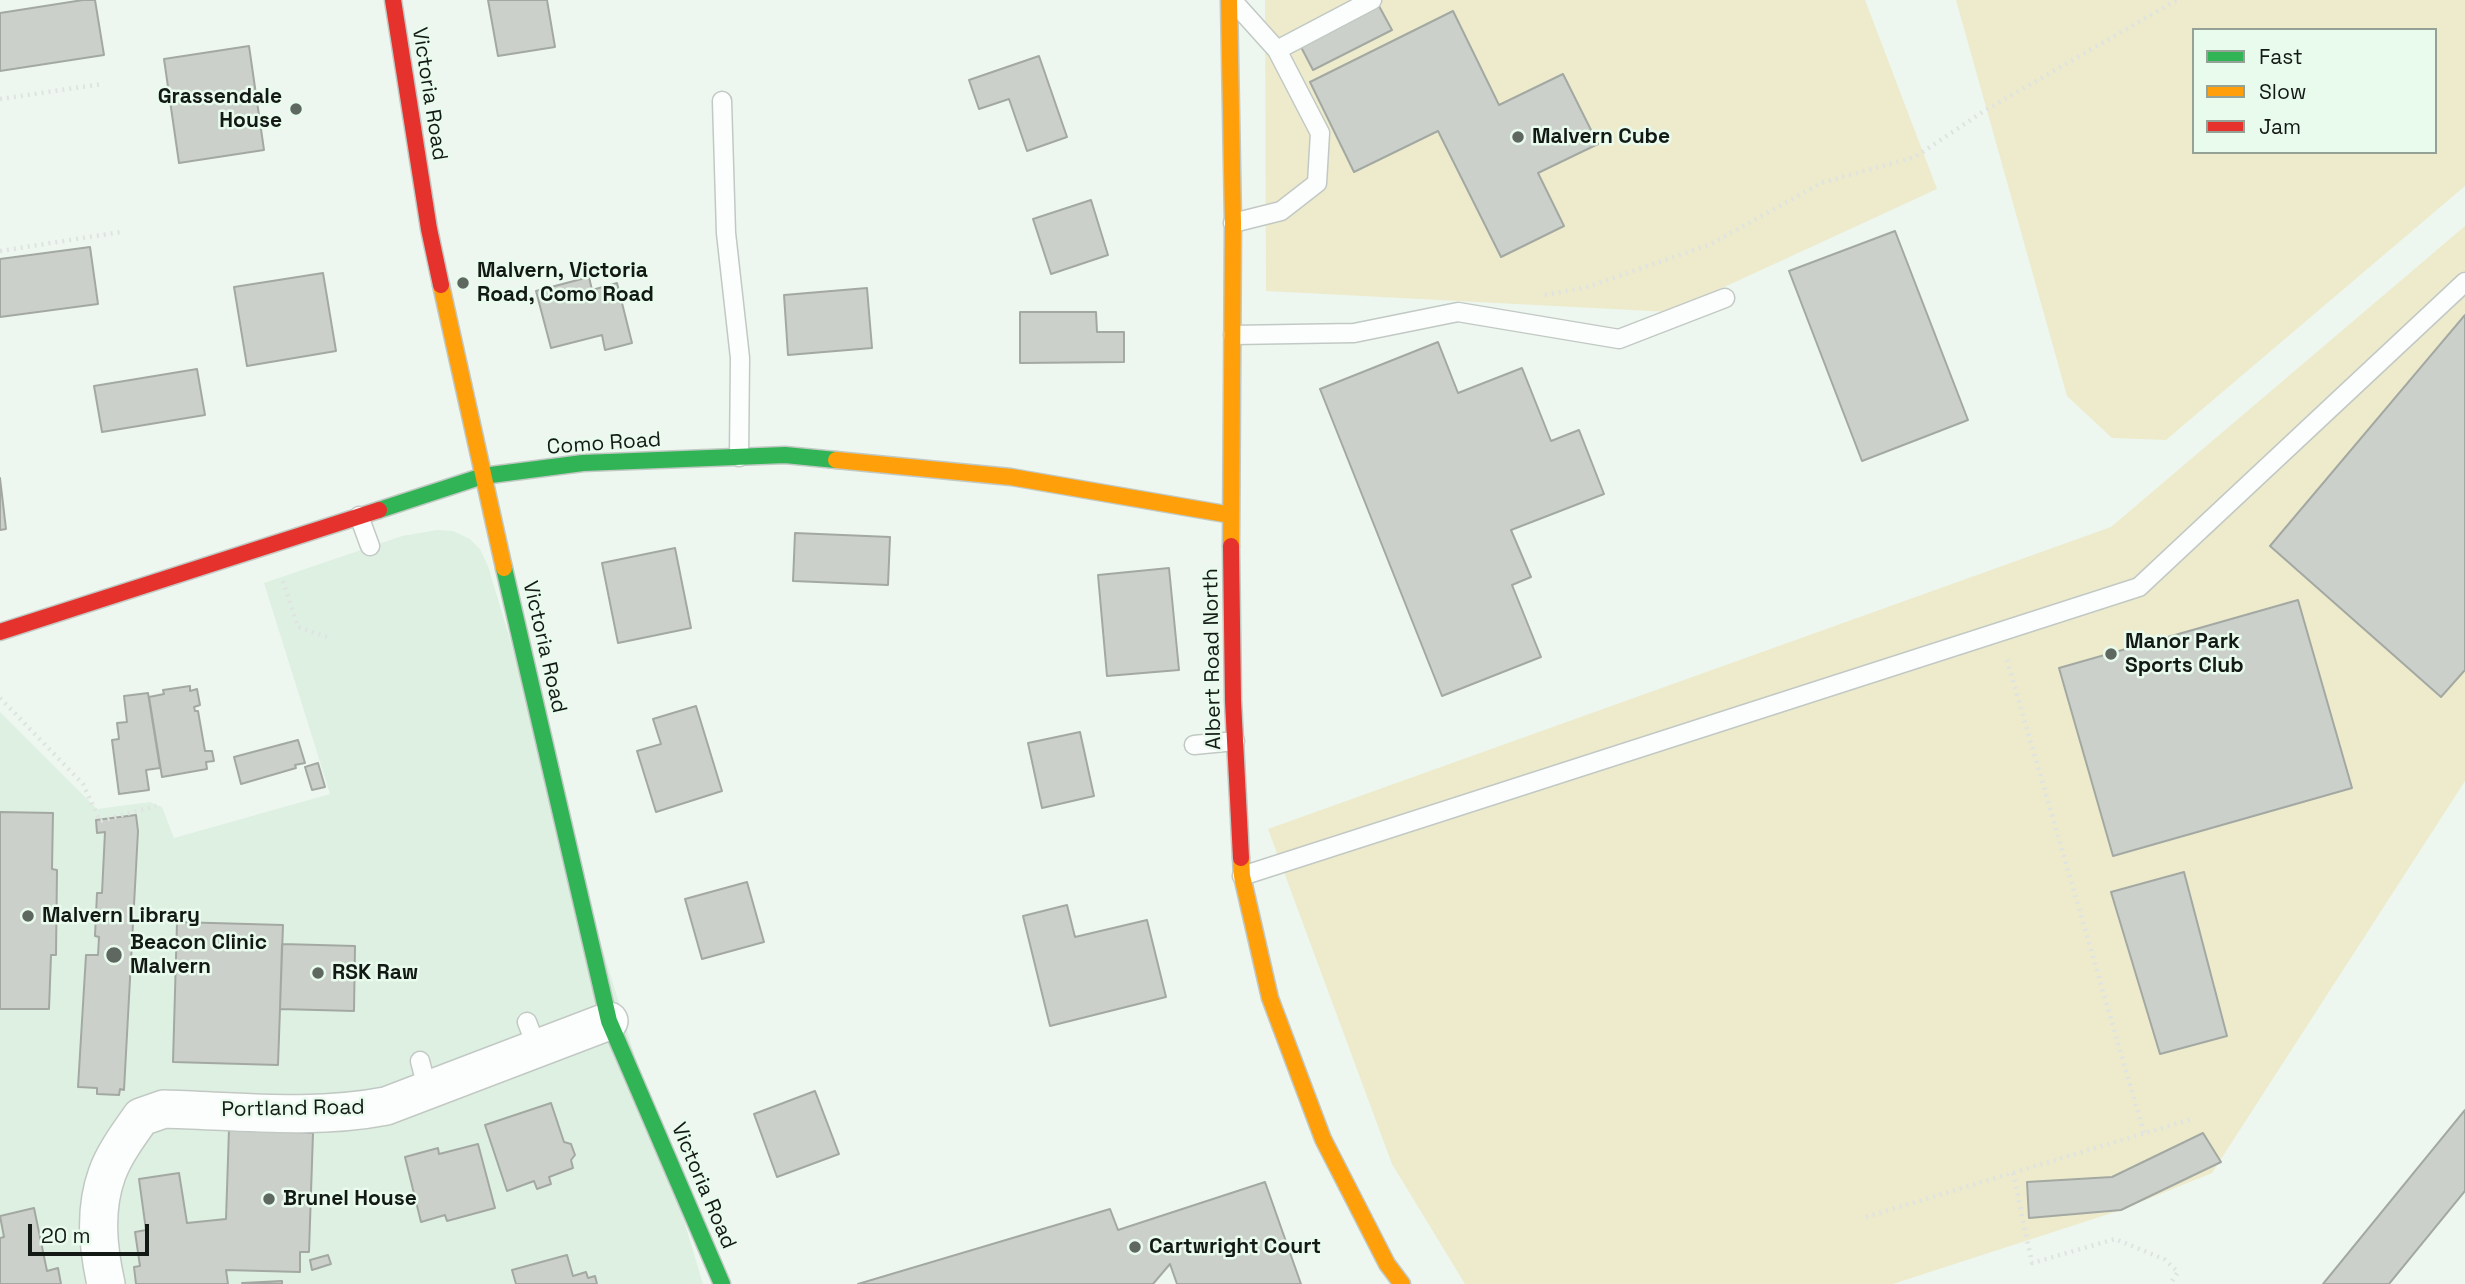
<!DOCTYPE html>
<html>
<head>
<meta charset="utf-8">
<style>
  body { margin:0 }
  #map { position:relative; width:2465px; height:1284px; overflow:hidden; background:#edf7ef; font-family:"Space Grotesk",sans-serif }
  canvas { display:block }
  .legend { position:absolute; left:2192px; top:28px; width:245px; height:126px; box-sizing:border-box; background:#e9fbed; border:2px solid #93a197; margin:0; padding:9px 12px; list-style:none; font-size:21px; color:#131915 }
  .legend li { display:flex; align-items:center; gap:14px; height:35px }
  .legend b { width:35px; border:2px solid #93a197 }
  .scale { position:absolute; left:28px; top:1224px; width:121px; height:32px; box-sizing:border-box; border:4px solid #131915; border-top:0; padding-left:9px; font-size:21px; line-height:24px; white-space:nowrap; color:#131915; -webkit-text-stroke:5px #e9fbed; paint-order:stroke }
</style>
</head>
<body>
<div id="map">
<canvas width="2465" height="1284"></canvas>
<ul class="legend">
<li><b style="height:9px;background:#30b455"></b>Fast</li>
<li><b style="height:9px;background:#ff9f0a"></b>Slow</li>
<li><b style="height:9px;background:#e5322d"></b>Jam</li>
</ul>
<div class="scale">20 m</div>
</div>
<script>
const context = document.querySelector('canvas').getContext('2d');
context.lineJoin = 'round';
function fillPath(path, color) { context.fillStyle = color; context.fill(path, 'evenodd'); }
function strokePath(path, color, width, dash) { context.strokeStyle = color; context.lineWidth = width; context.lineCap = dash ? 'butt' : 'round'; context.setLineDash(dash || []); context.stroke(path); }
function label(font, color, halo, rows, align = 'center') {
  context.font = font + ' "Space Grotesk",sans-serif'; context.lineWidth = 5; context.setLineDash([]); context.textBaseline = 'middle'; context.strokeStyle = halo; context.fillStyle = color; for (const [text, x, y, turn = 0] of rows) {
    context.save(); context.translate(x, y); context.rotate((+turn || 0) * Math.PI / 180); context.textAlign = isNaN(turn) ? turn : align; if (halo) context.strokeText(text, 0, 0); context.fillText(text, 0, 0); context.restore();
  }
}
fillPath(new Path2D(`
  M437 530 453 531 470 539 480 549 488 566 703 1284H0V712L97 809 150 802 162 807 174 838 330 794 264 583 402 536Z`), '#def0e2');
fillPath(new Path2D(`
  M1265 0H1865L1937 189 1670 312 1266 291Z
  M1956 0H2465V186L2166 440 2112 438 2067 396ZM2194 30H2435V152H2194Z
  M2465 226V781L2212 1173 2121 1210 1893 1284H1465L1392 1164 1268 829 2111 527Z`), '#edebcc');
const building = new Path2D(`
  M83 0H95L104 55 0 71V13Z
  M488 0H547L555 47 498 56Z
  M1379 6 1392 30 1313 70 1301 47Z
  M1453 11 1499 105 1563 74 1598 144 1538 173 1564 226 1501 257 1438 131 1354 172 1310 82Z
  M249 46 264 150 179 163 164 59Z
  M1039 56 1067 137 1027 151 1009 99 979 109 969 80Z
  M1091 200 1108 255 1051 274 1033 219Z
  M1895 231 1968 420 1862 461 1789 271Z
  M90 247 98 304 0 317V259Z
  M323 273 336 351 247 366 234 287Z
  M589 277 592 290 617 283 632 343 605 350 602 335 551 348 536 291Z
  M867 288 872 348 788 355 784 295Z
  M1020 312H1096L1097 332H1124V362L1020 363Z
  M2465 315V670L2441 697 2270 546Z
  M1438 342 1458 393 1522 368 1551 441 1579 430 1604 494 1511 530 1531 577 1512 585 1541 657 1442 696 1320 389Z
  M197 369 205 415 102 432 94 386Z
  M0 478 6 529 0 530Z
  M795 533 890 537 888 585 793 581Z
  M675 548 691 628 618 643 602 563Z
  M1169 568 1179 670 1107 676 1098 575Z
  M2298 600 2352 788 2113 856 2059 668Z
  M190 686V691L197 689 200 705 194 707 195 711H198L205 751H212L214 761 206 762 207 769 162 777 149 697 164 694 163 690Z
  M148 693 160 768 146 770 149 790 119 794 112 740 119 739 117 723 127 722 124 696Z
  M696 706 722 791 656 812 637 751 661 744 653 719Z
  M1080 732 1094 796 1042 808 1028 743Z
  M298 740 305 763 295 765 296 768 241 784 234 757Z
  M318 763 325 787 312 790 305 767Z
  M0 812 53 813 52 869 57 870 56 955H51L49 1009H0Z
  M136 815 138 831 124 1090 120 1089 119 1095 97 1094V1088L78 1087 86 955H98L99 937 95 936 97 893H102L105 832 97 833 96 820Z
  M2184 872 2227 1036 2160 1054 2111 892Z
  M747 882 764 942 702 959 685 899Z
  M1067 905 1075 937 1147 920 1166 997 1050 1026 1023 916Z
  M177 922 283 925 278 1065 173 1062Z
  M282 944 355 946 354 1011 280 1009Z
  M815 1091 839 1154 777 1177 754 1114Z
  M551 1103 564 1142 571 1144 575 1155 571 1160 573 1168 549 1177 551 1184 537 1189 534 1181 507 1191 485 1125Z
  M2465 1110V1191L2389 1284H2323Z
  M229 1129 313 1133 309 1252H300V1272L226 1270 228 1284H136L134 1267 140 1266 135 1232 146 1230 139 1179 179 1173 187 1223 226 1219Z
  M2203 1133 2221 1162 2121 1210 2029 1218 2027 1182 2112 1177Z
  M478 1144 495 1208 447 1221 445 1215 421 1222 405 1157 438 1148 439 1154Z
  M1265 1182 1301 1284H1177L1170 1264 1153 1284H858L1110 1209 1118 1230Z
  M34 1208 47 1271 58 1268 61 1284H0V1238L4 1237 0 1216Z
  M328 1255 331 1264 312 1270 310 1260Z
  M567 1255 573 1276 586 1272 588 1278 595 1276 597 1284H516L512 1270Z
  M282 1281V1284L242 1283Z`);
fillPath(building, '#cbd1ca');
strokePath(building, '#a3a9a2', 2);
const lane = new Path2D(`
  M1232 0 1277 50 1372 0
  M722 101 726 233 740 358 739 457
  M1233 223 1281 211 1317 183 1320 133 1277 50
  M1233 335 1354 333 1458 312 1619 339 1725 298
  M359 516 370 546
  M1194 745 1235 741
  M1242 876 2139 587 2465 282
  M527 1022 537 1048
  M420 1061 428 1092`);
const street = new Path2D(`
  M106 1284C98 1248 94 1210 107 1174 114 1154 129 1134 141 1117L164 1109C237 1111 314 1120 386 1106L609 1021`);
const fast = new Path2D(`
  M379 510 483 476 583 463 785 455 836 460
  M504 568 609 1021 722 1284`);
const slow = new Path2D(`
  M1229 0 1233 223 1231 546
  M441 285 504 568
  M836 460 1011 477 1231 515
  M1241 858 1242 876 1270 998 1323 1139 1387 1264 1402 1284`);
const jam = new Path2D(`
  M393 0 429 229 441 285
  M1231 546 1233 701 1241 858
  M0 632 379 510`);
strokePath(lane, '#c2c9c4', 21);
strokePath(street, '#c2c9c4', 40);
strokePath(fast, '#c2c9c4', 19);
strokePath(slow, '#c2c9c4', 19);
strokePath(jam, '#c2c9c4', 19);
strokePath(new Path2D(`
  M0 99 102 84
  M0 251 121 232
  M1545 295 1587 287 1711 244 1821 183 1915 157 1984 111 2177 0
  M283 581 298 627 327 637
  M2007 660 2144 1133
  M0 698 83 784 100 821 156 806
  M2013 1173 2032 1263 2115 1239 2164 1259 2178 1272 2170 1284
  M1866 1217 2192 1119`), '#dfe3e1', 4.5, [2, 5]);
strokePath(lane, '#fcfefd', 18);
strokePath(street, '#fcfefd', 37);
strokePath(fast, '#30b455', 16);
strokePath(slow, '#ff9f0a', 16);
strokePath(jam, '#e5322d', 16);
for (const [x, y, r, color] of [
  [296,109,7,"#5f6761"],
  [1518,137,7,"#5f6761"],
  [463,283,7,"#5f6761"],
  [2111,654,7,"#5f6761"],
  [28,916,7,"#5f6761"],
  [114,955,9,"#5f6761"],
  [318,973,7,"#5f6761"],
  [269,1199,7,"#5f6761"],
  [1135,1247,7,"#5f6761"]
]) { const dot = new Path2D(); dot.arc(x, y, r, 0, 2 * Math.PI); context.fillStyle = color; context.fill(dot); strokePath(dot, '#e9fbed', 2.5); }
label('21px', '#131915', '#e9fbed', [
  ["Victoria Road",429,94,81],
  ["Como Road",604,444,-4],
  ["Victoria Road",544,647,77],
  ["Albert Road North",1213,659,-91],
  ["Portland Road",293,1109,-1],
  ["Victoria Road",703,1186,67]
]);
label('bold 21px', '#131915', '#e9fbed', [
  ["Grassendale",282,97,"right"],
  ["House",282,121,"right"],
  ["Malvern Cube",1532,137],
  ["Malvern, Victoria",477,271],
  ["Road, Como Road",477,295],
  ["Manor Park",2125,642],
  ["Sports Club",2125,666],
  ["Malvern Library",42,916],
  ["Beacon Clinic",130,943],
  ["Malvern",130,967],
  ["RSK Raw",332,973],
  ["Brunel House",283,1199],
  ["Cartwright Court",1149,1247]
], 'left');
</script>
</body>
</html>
